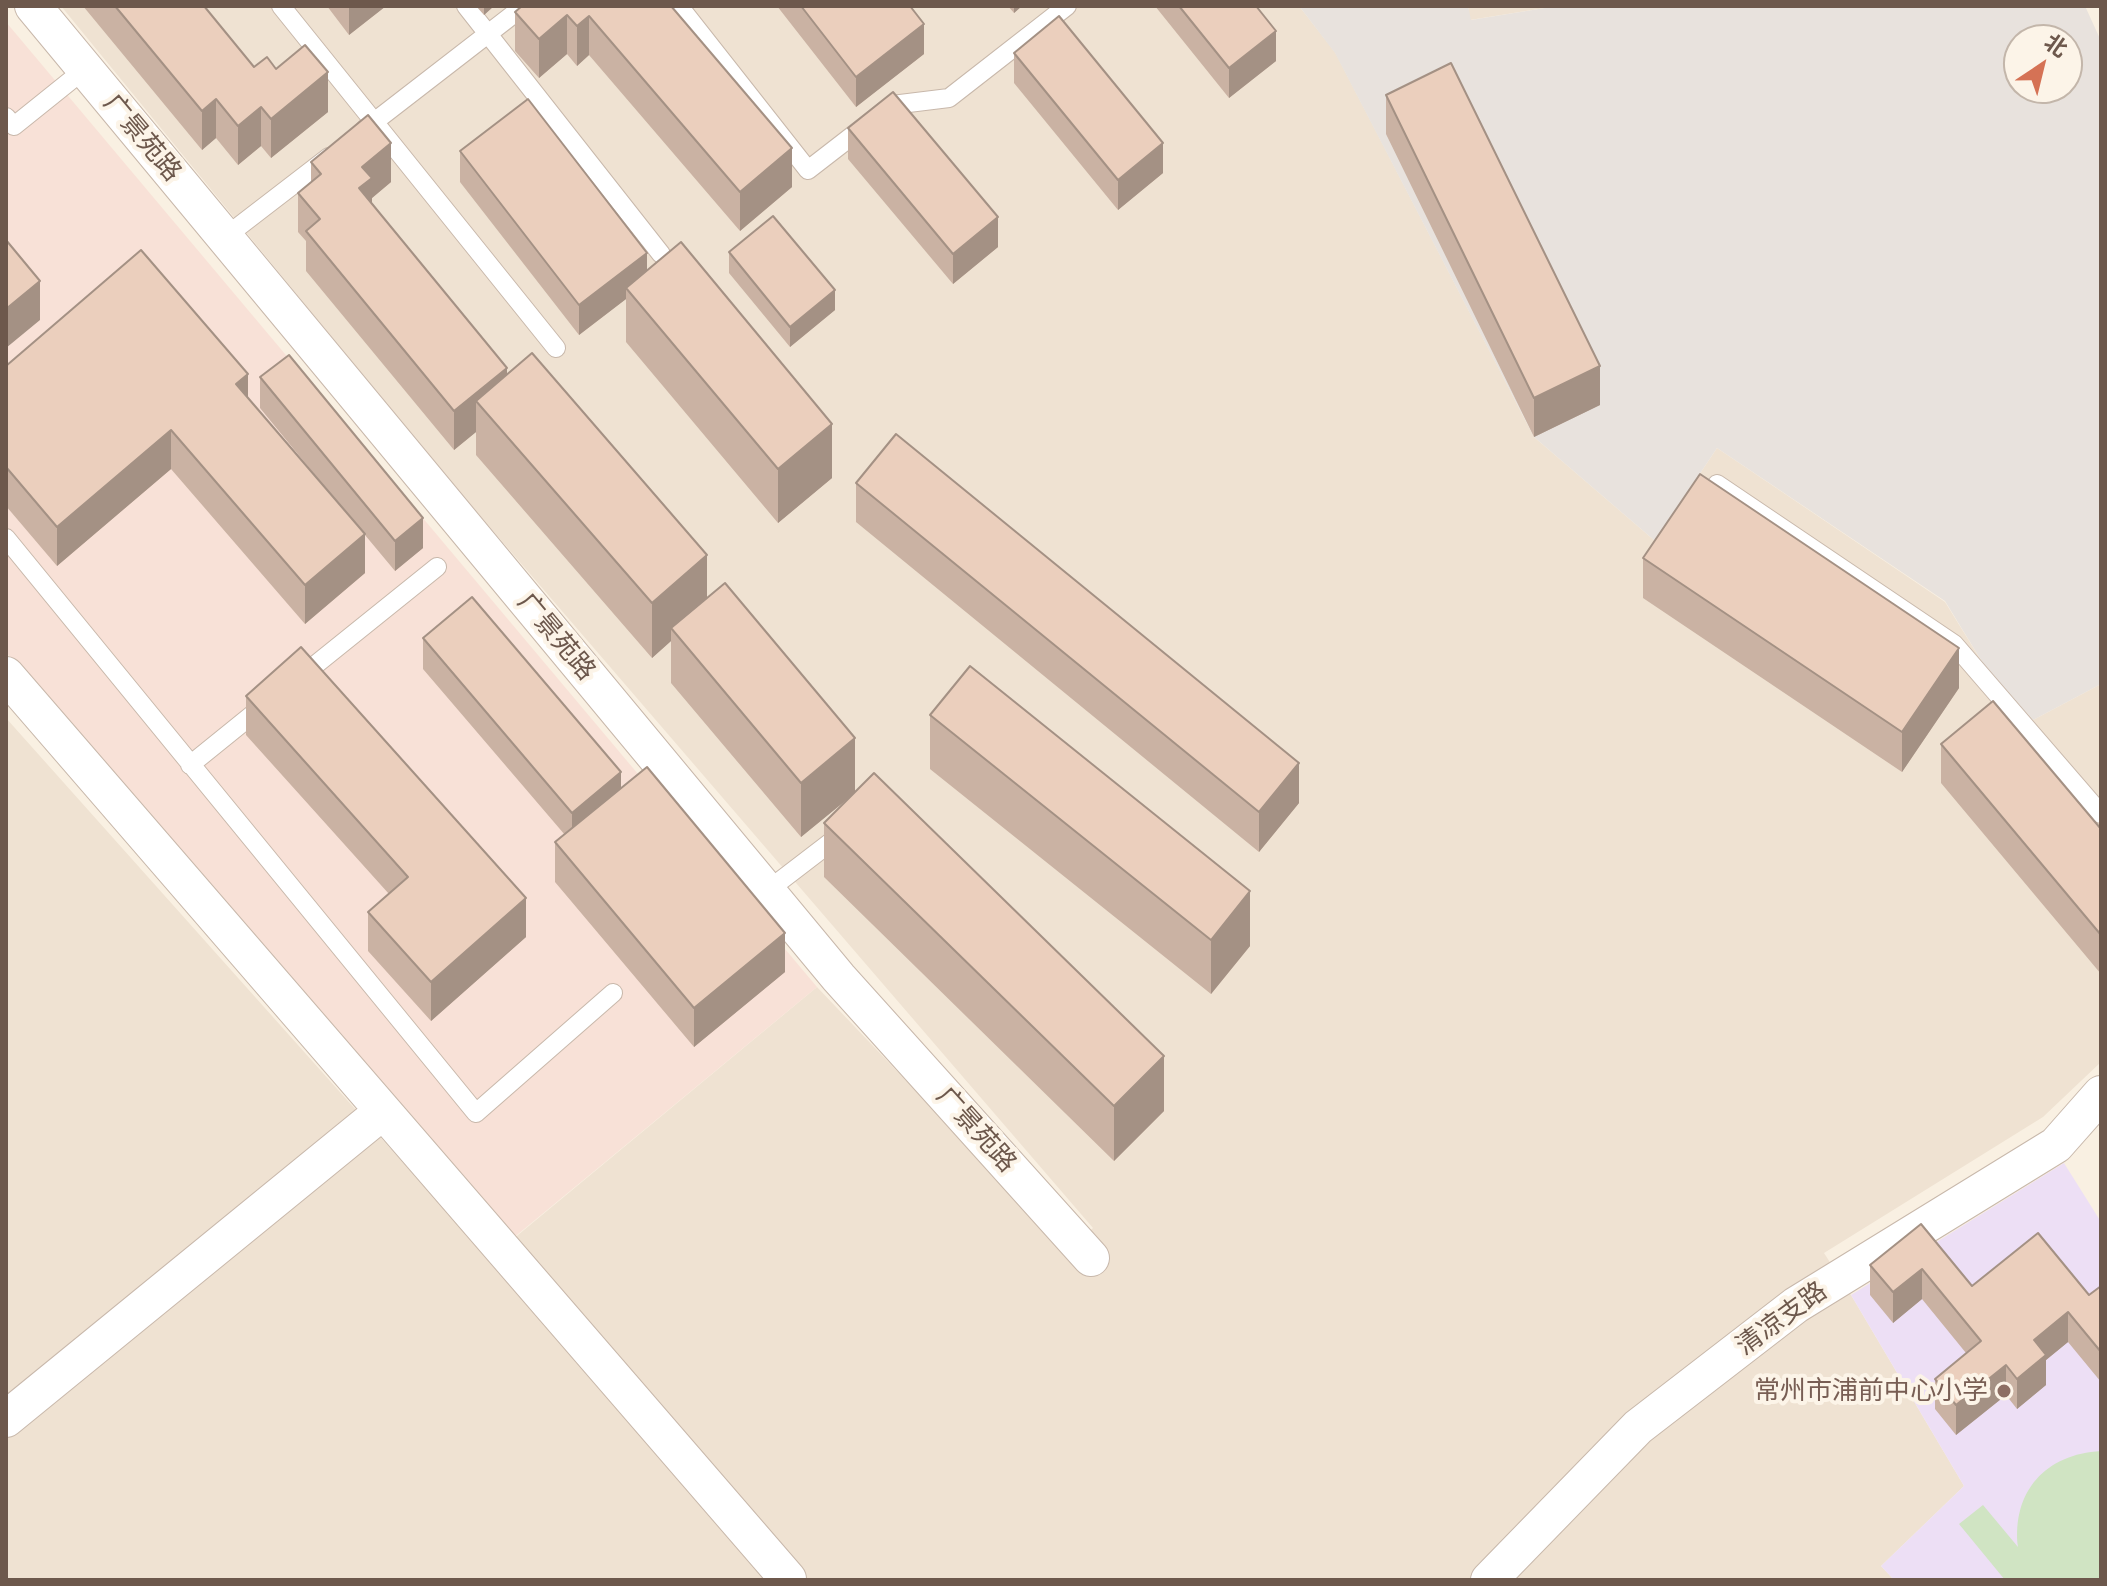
<!DOCTYPE html>
<html>
<head>
<meta charset="utf-8">
<style>
  body { margin:0 }
  #map { position:relative; width:2107px; height:1586px; overflow:hidden; background:#f9f0e2; font-family:Rubik,"Noto Sans SC",sans-serif }
  canvas { display:block }
  .frame { position:absolute; inset:0; border:8px solid #6d584c; pointer-events:none }
  .north { position:absolute; left:2003px; top:24px; width:80px; height:80px; box-sizing:border-box; background:#fcf4e8; border:2px solid #c3b6aa; border-radius:50%; rotate:35deg; font-size:22px; font-weight:700; line-height:32px; text-align:center; color:#6d584c }
  .north::after { content:''; display:block; margin:auto; width:28px; height:36px; background:#d57255; clip-path:polygon(50% 0,100% 100%,50% 72%,0 100%) }
</style>
</head>
<body>
<div id="map">
<canvas width="2107" height="1586"></canvas>
<div class="frame"></div>
<div class="north">北</div>
</div>
<script>
const context = document.querySelector('canvas').getContext('2d');
context.lineJoin = 'round';
function fillPath(path, color) { context.fillStyle = color; context.fill(path, 'evenodd'); }
function strokePath(path, color, width, dash) { context.strokeStyle = color; context.lineWidth = width; context.lineCap = dash ? 'butt' : 'round'; context.setLineDash(dash || []); context.stroke(path); }
function label(font, color, halo, rows, align = 'center') {
  context.font = font + ' Rubik,"Noto Sans SC",sans-serif'; context.lineWidth = 8; context.setLineDash([]); context.textBaseline = 'middle'; context.strokeStyle = halo; context.fillStyle = color; for (const [text, x, y, turn = 0] of rows) {
    context.save(); context.translate(x, y); context.rotate((+turn || 0) * Math.PI / 180); context.textAlign = isNaN(turn) ? turn : align; if (halo) context.strokeText(text, 0, 0); context.fillText(text, 0, 0); context.restore();
  }
}
fillPath(new Path2D(`
  M61 6H1299L1335 52 1534 437 1655 541 1717 448 1945 602 1984 665 2033 720 2101 684V1062L2043 1117 1824 1253 1851 1295 1964 1486 1881 1566 1894 1580H6V718L489 1259 817 987 1067 1250 1093 1228 438 467Z
  M1468 6H1557L1470 20Z`), '#efe2d2');
fillPath(new Path2D(`
  M6 22 817 987 512 1239 6 652Z`), '#f8e1d7');
fillPath(new Path2D(`
  M1299 6H1468L1471 20 1557 6H2085L2101 41V684L2033 720 1984 665 1945 601 1717 448 1655 541 1534 437 1335 53ZM2019 40H2067V88H2019Z`), '#e8e2dd');
fillPath(new Path2D(`
  M2064 1163 2101 1222V1580H1894L1881 1566 1964 1486 1851 1295Z`), '#eddff5');
fillPath(new Path2D(`
  M2101 1451V1580H2005L1959 1524 1983 1505 2018 1547C2012 1491 2046 1454 2101 1451Z`), '#d0e4c3');
const lane = new Path2D(`
  M281 6 556 348
  M466 6 661 254
  M679 6 808 170 892 105 949 98 1067 6
  M6 117 14 126 85 69
  M365 129 524 6
  M225 237 329 157
  M1717 484 1954 644 2101 814
  M6 538 476 1113 613 993
  M299 678 437 567
  M190 765 263 706
  M767 891 844 832`);
const street = new Path2D(`
  M33 6 839 978 1091 1258
  M6 675 788 1579
  M6 1419 382 1112
  M1489 1580 1638 1427 1796 1305 2056 1145 2101 1094`);
strokePath(lane, '#c8b8ab', 20);
strokePath(street, '#c8b8ab', 38);
strokePath(lane, '#fff', 18);
strokePath(street, '#fff', 36);
fillPath(new Path2D(`
  M83 6H204L254 67 276 69 328 112 271 158 261 146 238 165 216 138 202 150Z
  M327 6H386L349 35Z
  M476 6H494L484 15Z
  M671 6 792 187 740 231 589 55 577 66 567 54 539 78 515 51V12Z
  M777 6H910L924 54 856 107Z
  M1008 6H1022L1014 13Z
  M1155 6H1256L1276 61 1229 98Z
  M1014 53 1163 173 1118 210 1014 83Z
  M1386 95 1600 405 1534 437 1386 134Z
  M848 128 998 247 953 284 848 159Z
  M460 151 647 270 832 478 778 523 626 342V299L579 335 460 182Z
  M311 162 391 182 372 198V203L507 374 707 599 855 792 1164 1111 1114 1161 824 877V823L852 795 801 837 671 683V641L652 658 476 455V432L454 450 306 271V241L298 232V193L311 182Z
  M729 252 835 310 790 347 729 273Z
  M6 366 248 398 347 514 260 408V377L423 548 395 571 365 535V573L305 624 171 469 57 566 6 506Z
  M856 483 1299 803 1259 852 856 522Z
  M1643 558 1959 688 1902 772 1643 598Z
  M423 638 621 788 785 972 694 1047 555 882V842L565 835 423 669Z
  M246 696 526 937 431 1021 368 951V912L389 894 246 735Z
  M930 715 1250 946 1211 994 930 769Z
  M1941 744 2101 829V974L1941 783Z
  M1921 1224 1972 1286 2089 1295 2101 1286V1382L2068 1342 2046 1360V1385L2017 1409 2006 1395 1956 1435 1935 1409V1379L1966 1353 1922 1299 1893 1323 1870 1295V1265Z`), '#cab2a3');
fillPath(new Path2D(`
  M349 6H386L349 35Z
  M484 6H494L484 15Z
  M1014 6H1022L1014 13Z
  M567 15V54L539 78V39Z
  M589 16V55L577 66V26Z
  M924 24V54L856 107V77Z
  M1276 31V61L1229 98V68Z
  M328 72V112L271 158V119Z
  M216 99V138L202 150V111Z
  M261 107V146L238 165V126Z
  M391 143V182L372 198V217L359 188 362 167Z
  M1163 143V173L1118 210V180Z
  M792 148V187L740 231V192Z
  M998 217V247L953 284V254Z
  M647 253V283L626 288V299L579 335V305Z
  M40 281V320L6 348V309Z
  M835 290V310L790 347V327Z
  M1600 366V405L1534 437V398Z
  M507 368V407L476 401V432L454 450V411Z
  M248 374V413L236 384Z
  M832 424V478L778 523V469Z
  M171 430V469L57 566V527Z
  M423 518V548L395 571V541Z
  M365 534V573L305 624V585Z
  M707 555V610L671 628V641L652 658V603Z
  M1959 648V688L1902 772V732Z
  M855 738V793L801 837V783Z
  M1299 763V803L1259 852V812Z
  M621 772V802L572 843V813Z
  M1250 891V946L1211 994V940Z
  M526 898V937L431 1021V982Z
  M785 933V972L694 1047V1008Z
  M1164 1056V1111L1114 1161V1106Z
  M1922 1269V1299L1893 1323V1292Z
  M2068 1312V1342L2046 1360V1385L2017 1409V1379L2034 1340Z
  M2006 1365V1395L1956 1435V1405Z`), '#a49184');
const building = new Path2D(`
  M115 6H204L254 67 267 57 276 69 305 45 328 72 271 119 261 107 238 126 216 99 202 111Z
  M522 6H671L792 148 740 192 589 16 577 26 567 15 539 39 515 12Z
  M801 6H910L924 24 856 77Z
  M1179 6H1256L1276 31 1229 68Z
  M1059 16 1163 143 1118 180 1014 53Z
  M1451 63 1600 366 1534 398 1386 95Z
  M893 92 998 217 953 254 848 128Z
  M528 99 647 253 579 305 460 151Z
  M368 115 391 143 362 167 372 178 359 188 507 368 454 411 306 231 320 219 298 193 321 174 311 162Z
  M773 216 835 290 790 327 729 252Z
  M6 240 40 281 6 309Z
  M681 242 832 424 778 469 626 288Z
  M141 250 248 374 236 384 365 534 305 585 171 430 57 527 6 467V366Z
  M532 353 707 555 652 603 476 401Z
  M289 355 423 518 395 541 260 377Z
  M896 434 1299 763 1259 812 856 483Z
  M1700 474 1959 648 1902 732 1643 558Z
  M725 583 855 738 801 783 671 628Z
  M472 597 621 772 572 813 423 638Z
  M301 647 526 898 431 982 368 912 408 877 246 696Z
  M970 666 1250 891 1211 940 930 715Z
  M1993 701 2101 829V935L1941 744Z
  M647 767 785 933 694 1008 555 842Z
  M874 773 1164 1056 1114 1106 824 823Z
  M1921 1224 1972 1286 2038 1233 2089 1295 2101 1286V1352L2068 1312 2034 1340 2046 1355 2017 1379 2006 1365 1956 1405 1935 1379 1981 1341 1922 1269 1893 1292 1870 1265Z`);
fillPath(building, '#ebcfbd');
strokePath(building, '#a49184', 2);
for (const [x, y, r, color] of [
  [2004,1391,8,"#8d6e63"]
]) { const dot = new Path2D(); dot.arc(x, y, r, 0, 2 * Math.PI); context.fillStyle = color; context.fill(dot); strokePath(dot, '#fcf4e8', 3); }
label('26px', '#6d584c', '#fcf4e8', [
  ["广景苑路",142,138,50],
  ["广景苑路",556,637,50],
  ["广景苑路",976,1130,48],
  ["清凉支路",1782,1319,-36]
]);
label('26px', '#785e54', '#fcf4e8', [
  ["常州市浦前中心小学",1988,1391]
], 'right');
</script>
</body>
</html>
